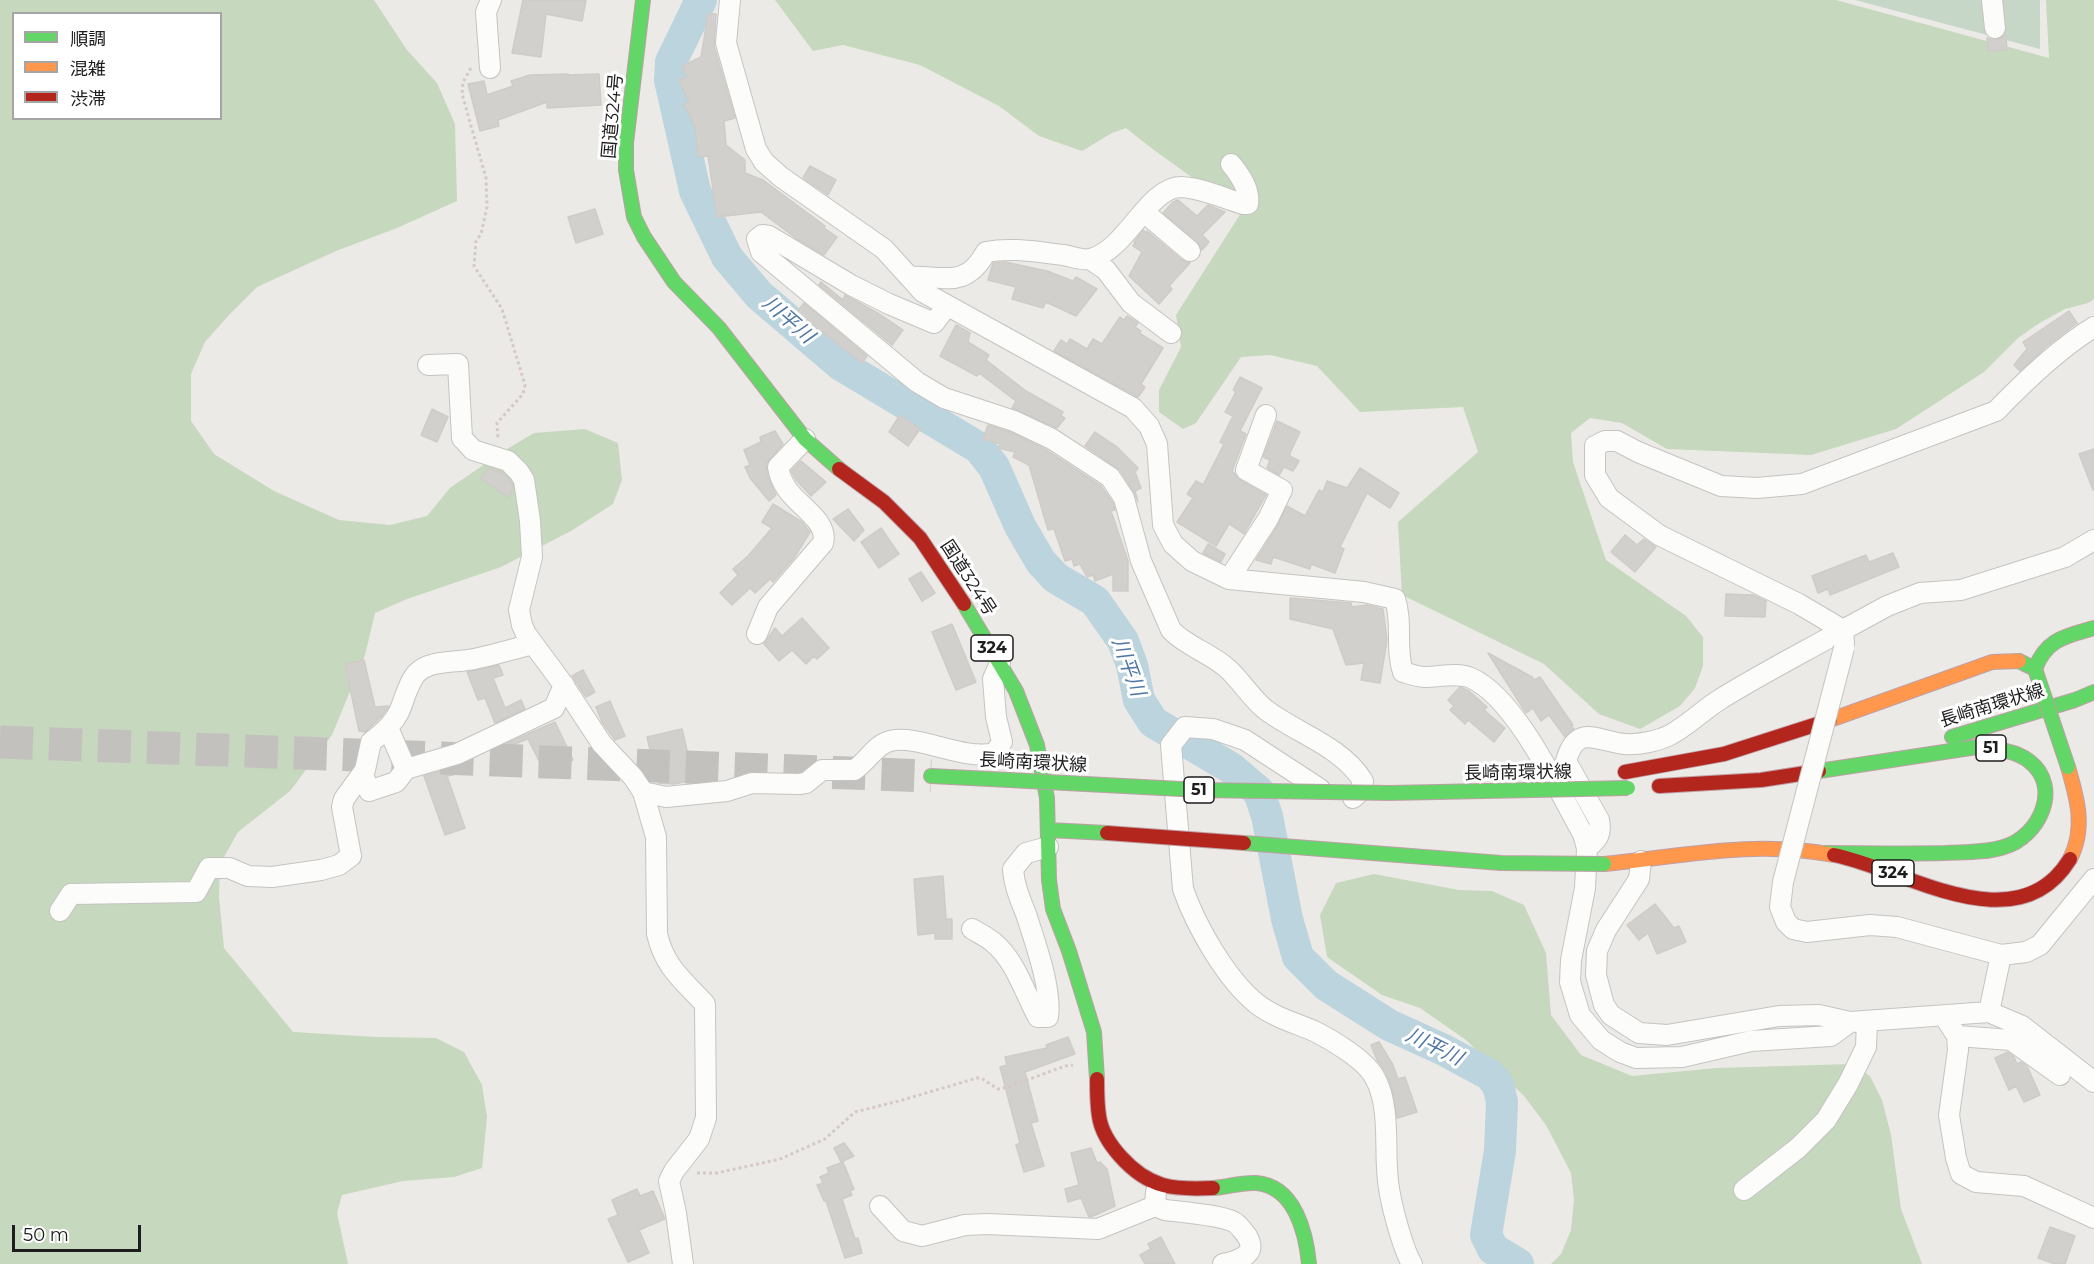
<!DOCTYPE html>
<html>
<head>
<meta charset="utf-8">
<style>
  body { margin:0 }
  #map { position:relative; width:2094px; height:1264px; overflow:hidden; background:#eceae6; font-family:Montserrat,"Noto Sans JP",sans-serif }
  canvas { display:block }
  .legend { position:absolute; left:12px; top:12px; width:210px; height:108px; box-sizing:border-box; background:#fff; border:2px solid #a5a5a5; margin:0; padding:8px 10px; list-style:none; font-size:18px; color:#1d1d1d }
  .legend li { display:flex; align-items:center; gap:12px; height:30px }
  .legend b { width:30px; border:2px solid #a5a5a5 }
  .scale { position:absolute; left:12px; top:1225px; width:129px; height:27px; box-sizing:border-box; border:3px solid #1d1d1d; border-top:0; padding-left:8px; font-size:18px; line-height:21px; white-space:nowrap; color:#1d1d1d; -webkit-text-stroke:4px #fff; paint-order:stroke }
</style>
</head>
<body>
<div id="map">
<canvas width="2094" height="1264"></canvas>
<ul class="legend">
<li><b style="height:8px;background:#63d668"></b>順調</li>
<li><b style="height:8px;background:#ff974d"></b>混雑</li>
<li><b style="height:8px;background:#b3261e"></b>渋滞</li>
</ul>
<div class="scale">50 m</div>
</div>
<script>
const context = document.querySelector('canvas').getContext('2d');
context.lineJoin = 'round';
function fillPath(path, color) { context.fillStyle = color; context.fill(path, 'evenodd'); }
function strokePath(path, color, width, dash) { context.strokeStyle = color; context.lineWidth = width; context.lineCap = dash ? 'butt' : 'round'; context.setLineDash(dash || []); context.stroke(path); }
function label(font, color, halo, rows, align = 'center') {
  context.font = font + ' Montserrat,"Noto Sans JP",sans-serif'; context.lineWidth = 6; context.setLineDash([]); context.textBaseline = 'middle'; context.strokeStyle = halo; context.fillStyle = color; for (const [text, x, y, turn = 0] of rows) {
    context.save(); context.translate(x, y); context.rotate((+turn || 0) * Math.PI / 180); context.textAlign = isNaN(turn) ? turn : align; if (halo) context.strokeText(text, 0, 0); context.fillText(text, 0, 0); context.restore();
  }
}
fillPath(new Path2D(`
  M0 0H374L407 50 437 83 455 124 457 201 397 228 336 251 257 287 229 315 205 342 191 374V421L214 454 274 491 339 520 390 525 427 516 450 488 502 452 534 433 585 429 618 443 622 480 613 504 571 531 501 567 407 599 375 613 365 655 332 735 290 791 238 832 220 864 219 897 224 948 293 1032 376 1037 436 1038 464 1052 482 1085 487 1117 482 1168 454 1177 403 1181 342 1195 337 1213 348 1264H0ZM14 14H220V118H14Z
  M775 0H1836L2049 58 2046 0H2094V299L2088 303 2065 309 2038 324 2018 338 1984 372 1896 429 1811 455 1667 449 1622 423 1590 418 1571 433 1573 462 1606 560 1686 616 1703 637V666L1695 688 1680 706 1640 729 1599 714 1544 664 1402 595 1398 522 1478 452 1463 407 1360 412 1317 366 1270 355 1241 357 1196 423 1183 429 1159 412V390L1181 347 1176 315 1241 213C1204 184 1163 159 1126 128L1112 133 1082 151 1039 136 999 106 920 65 843 45 813 51Z
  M1374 874 1459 890 1492 891 1524 905 1546 953 1551 1015 1581 1055 1632 1076 1717 1068 1852 1064 1870 1076 1882 1100 1891 1135 1901 1209 1922 1264H1551L1561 1254 1571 1230 1574 1200 1571 1173 1546 1125 1524 1096 1466 1040 1420 1008 1382 995 1327 957 1320 915 1336 883Z`), '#c6d8bd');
fillPath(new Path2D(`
  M1855 0H2040V49Z`), '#c6d6c7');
strokePath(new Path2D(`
  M701 0 671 62 670 80 695 191 727 257 759 295 841 365 979 448 994 467 1020 526 1041 562 1056 578 1095 601 1123 641 1132 665 1139 700 1153 722 1231 768 1259 792 1267 816 1287 919 1298 957 1326 985 1389 1025 1444 1050 1490 1075 1498 1085 1502 1102 1500 1151 1486 1235 1493 1249 1518 1264`), '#bcd4dd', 32);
const building = new Path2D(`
  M523 0H586L582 21 546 14 541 57 512 53Z
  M708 14H716L714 46 735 118 724 121 726 145 745 160V173L763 180 825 226 824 228 837 237 824 255 797 239 761 212 717 217 708 156 698 157 695 126 684 104 689 102 679 80 687 77 682 66 701 57Z
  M2006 36 2007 50 1988 51 1987 38 1996 40Z
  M568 74V75L599 74 601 105 547 108V102L498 120 499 126 480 131 468 84 484 81 487 95 513 86 511 81 530 75Z
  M810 166 836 180 828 195 803 178Z
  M1178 200 1197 216 1208 205 1225 212 1202 235 1209 242 1202 250 1198 242 1163 213 1173 202Z
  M595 209 603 234 576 243 568 217Z
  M1143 230 1146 233 1147 231 1182 260 1190 263 1169 286 1172 289 1159 304 1129 276 1142 252 1133 246 1135 243 1134 242Z
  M1005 262 1047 271 1073 281 1076 277 1097 289 1076 316 1046 302 1043 308 1012 299 1016 287 988 280 993 263Z
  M821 282 843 300 845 295 881 315 903 330 892 345 819 285Z
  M804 303 867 356 862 363 797 312Z
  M2069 311 2077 323 2047 346 2020 371 2014 365 2027 349 2023 342Z
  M1127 316 1138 323 1135 327 1141 331 1139 333 1163 348 1141 384 1145 387 1138 397 1054 351 1061 340 1067 344 1070 339 1087 349 1093 339 1102 344 1120 317 1124 320Z
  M956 325 970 333 968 342 989 355 986 360 1026 391 1063 412 1061 416 1065 418 1057 428 1012 408 1016 401 979 373 977 376 940 356Z
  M1240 377 1262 388 1240 431 1246 434 1232 471 1240 480 1266 495 1244 534 1229 524 1216 546 1177 522 1193 498 1187 494 1196 481 1203 485 1224 444 1220 442 1233 416 1225 412 1236 392 1233 390Z
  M432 409 448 417 437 442 421 435Z
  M900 415 920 429 908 446 889 432Z
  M1277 421 1300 432 1290 453V456L1299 461 1293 471 1284 467 1279 475 1267 468 1270 460 1263 457Z
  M988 425 1010 432 1043 448 1101 486 1113 503 1115 510 1111 511 1128 561V591H1113V574L1095 581 1093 575 1087 577 1080 564 1074 566 1072 559 1065 561 1054 529 1048 530 1029 465 1013 457 1015 452 998 448 1000 444 983 439Z
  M775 431 783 444 766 464 768 476 776 495 769 501 750 478 745 467 750 465 744 450 761 442 760 437Z
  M1095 432 1117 447 1138 468 1135 472 1141 488 1135 491 1138 502 1134 492 1120 470 1085 446Z
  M2094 449V490H2093L2079 454Z
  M801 461 826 482 811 496 796 480 791 471Z
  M489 468 504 474 512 484 513 489 508 497 481 479Z
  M1360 468 1399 493 1390 508 1367 493 1340 547 1344 549 1335 573 1311 564 1310 569 1273 557 1271 564 1256 560 1278 525 1287 506 1305 516 1319 490 1323 492 1327 481 1347 488Z
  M773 504 802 522 810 532 794 558 773 582 770 579 755 593 750 588 732 605 720 593 738 575 733 569 748 556 772 528 762 522Z
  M848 509 864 530 854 541 833 519Z
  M881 528 899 554 879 568 861 542Z
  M1625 535 1637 545 1644 539 1656 547 1635 572 1611 552Z
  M1208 544 1225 554 1221 562 1203 553Z
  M1893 553 1899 567 1830 595 1828 589 1818 593 1812 576 1866 555 1869 562Z
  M921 572 935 593 922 601 909 579Z
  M1726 594 1753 595 1766 601 1765 617 1725 616Z
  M1290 598 1351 603 1352 607 1367 605 1383 609 1387 640 1380 683 1361 680 1364 663 1346 665 1333 629 1290 619Z
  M802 618 829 648 817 659 814 656 806 664 792 650 779 661 764 644 775 628 782 636Z
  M952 624 976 682 956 690 932 632Z
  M1488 653 1532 677 1534 680 1540 677 1573 725 1571 726 1574 729 1565 737 1549 715 1541 721 1533 708 1526 713Z
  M364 660 375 707 389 706 381 717 365 732 359 731 345 664Z
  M499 665 503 675 493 678 505 708 521 700 525 709 495 723 485 698 478 700 467 672Z
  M583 670 595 692 586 697 572 676Z
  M1460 687 1469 691 1487 707 1484 710 1505 728 1494 742 1468 720 1465 724 1450 710 1454 706 1448 700Z
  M610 701 625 736 615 740 602 722 596 707Z
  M555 722 573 760 545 773 528 739 504 748 503 745Z
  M682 729 694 780 674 784 658 783 647 737Z
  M451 768 453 775 447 776 465 828 445 835 424 776Z
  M943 876 946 919H952V939H935V933L918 935 914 879Z
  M1655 904 1674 928 1679 926 1686 942 1657 954 1648 933 1639 940 1627 925Z
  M1068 1037 1075 1054 1025 1072 1038 1121 1031 1123 1044 1166 1024 1172 1016 1145 1020 1143 1000 1067 1007 1065 1005 1057 1047 1048 1046 1045Z
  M1379 1042 1393 1065 1398 1079 1405 1077 1417 1112 1397 1118 1391 1085 1385 1071 1377 1060 1371 1045Z
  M2008 1052 2014 1057 2017 1064 2021 1062 2027 1066 2040 1095 2024 1102 2016 1086 2009 1090 1995 1058Z
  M844 1143 854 1156 841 1162 834 1148Z
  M1091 1148 1097 1163 1100 1162 1107 1169 1115 1206 1091 1217H1089L1081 1198 1068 1202 1065 1189 1079 1185 1071 1153Z
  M843 1162 854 1189 850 1191 852 1195 842 1199 855 1239 858 1238 862 1253 845 1258 826 1201H824L817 1185 823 1183 820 1177 829 1173 827 1168Z
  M637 1189 640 1196 653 1191 665 1219 639 1230 649 1253 628 1262 608 1219 618 1215 612 1200Z
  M2050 1227 2075 1236 2065 1264H2055L2038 1258Z
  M1161 1237 1175 1264H1145L1140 1255 1151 1249 1148 1244Z`);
fillPath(building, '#d2d0cd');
strokePath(building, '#cfccc7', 1.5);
strokePath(new Path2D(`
  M0 742 931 776`), '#c3c1be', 33, [33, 16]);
const street = new Path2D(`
  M730 0 726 43 756 149 764 162 781 177 884 249 923 292 1133 408 1149 426 1157 444 1163 525 1173 544 1192 561 1229 579 1364 592 1395 599C1403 623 1395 648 1403 672 1410 674 1418 677 1425 677 1440 677 1457 672 1471 678 1516 698 1559 792 1583 834L1587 848 1585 888 1571 960 1570 982 1580 1015 1601 1040 1620 1052 1636 1058 1682 1057 1751 1041 1831 1036 1850 1022 1989 1012 2022 1026 2094 1082
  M1992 0 1995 28
  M490 68 486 12 491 0
  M1144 212 1190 251
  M1090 259 1106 270 1131 303 1171 333
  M909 277C944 275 965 290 986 252 1011 247 1037 252 1063 255 1071 256 1082 261 1090 259 1126 251 1148 187 1181 187 1202 188 1223 198 1243 204H1248C1250 189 1240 175 1231 164
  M947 306 934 323 889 304 851 285 769 236 762 235 757 239 761 252 917 382 944 398 1014 421 1052 439 1110 477 1124 498 1141 561 1171 630C1187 647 1211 653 1228 669 1242 682 1252 699 1266 710 1298 734 1341 746 1363 781L1360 792 1353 798
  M428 365 458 364 462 438 473 450 508 461 519 472 524 480 530 521 532 557 519 610 522 625 526 634 560 680 602 744 633 777 643 792 656 837 657 934C665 968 683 980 705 1004L706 1118 699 1139 674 1171 669 1181 676 1213 683 1264
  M1229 579 1268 519 1282 490 1246 470 1266 415
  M757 634 768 607 823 543C829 521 797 505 787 489 783 483 779 474 778 467L805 439
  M1844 643 1843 630 1887 606 1920 593 1961 590 2065 557 2094 540
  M388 728 406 769
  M363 774 369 791 396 782 406 769 457 754 554 708 564 685
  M1320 789 1245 740 1213 729 1185 727 1171 745 1183 889C1196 926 1226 979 1257 1004 1274 1017 1295 1023 1314 1031 1332 1040 1366 1060 1375 1078 1391 1107 1384 1149 1388 1181 1390 1201 1402 1247 1412 1264
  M643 792 666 797 727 791 752 783 799 784 806 783 822 770H854C866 763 876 744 890 741 919 734 962 761 995 753L1002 742 996 717 993 679 1000 663
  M1587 848C1598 839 1602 834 1599 820L1566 761C1577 722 1598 742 1625 744 1639 745 1658 741 1670 735 1687 726 1702 711 1719 700 1759 675 1802 653 1843 630L1799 604 1659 535 1609 498 1595 475V446L1605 441H1617L1638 452 1721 486 1757 488 1802 484 1996 411C2024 382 2059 348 2094 327
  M1641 861 1639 879 1606 930 1597 951 1596 975 1604 1005 1611 1015 1639 1033 1667 1035 1779 1016 1819 1015 1850 1022
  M1783 882 1780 907 1786 922 1793 929 1807 932 1870 925 1897 927 2001 955 2026 952 2040 945 2094 879
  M60 911 71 894 196 892 209 868H229L248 876 272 877 321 870 339 865 351 856 342 807 344 799 365 770 371 742C382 734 393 724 399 712 405 699 407 685 416 674 429 659 457 663 474 659 494 655 513 649 533 644
  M972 929C979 933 987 937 993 942 1016 961 1024 992 1038 1017H1048C1052 989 1035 942 1026 914 1020 899 1014 885 1013 869L1026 853 1048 847
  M1989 1012 2001 955
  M1944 1016 1957 1036 1958 1050 1949 1115 1956 1158 1961 1174 1976 1182 2024 1186 2094 1218
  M1957 1036 2011 1040 2060 1075
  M1744 1190 1798 1148 1826 1120 1848 1084 1866 1047 1867 1021
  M1156 1192 1155 1206 1165 1210C1181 1212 1221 1215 1234 1222 1238 1224 1241 1229 1244 1232 1261 1253 1241 1260 1223 1264
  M880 1206 903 1231 922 1236 965 1225 987 1224 1098 1229 1155 1206`);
const fast = new Path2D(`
  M643 0 626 143V170L634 217 644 237 674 282 719 328 805 439 839 469
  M964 604 1016 691 1037 745 1047 798 1049 880 1053 909 1069 951 1094 1032 1097 1079
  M2019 661 2035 669C2046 639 2066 636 2094 628
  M1952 737 2075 700 2094 692
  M1819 771 1977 747C1995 749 2015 750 2029 761 2063 787 2039 837 2004 847 1985 853 1965 852 1945 853 1904 854 1863 853 1822 853
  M931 776 1009 780
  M1048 830 1107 833
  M1213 1188C1227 1187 1242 1182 1256 1183 1295 1186 1306 1233 1309 1264`);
const slow = new Path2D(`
  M1830 720 1992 662 2019 661
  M2068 767C2077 798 2086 828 2070 859
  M1604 864C1685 856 1752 840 1834 855`);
const jam = new Path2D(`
  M839 469 884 502 920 538 964 604
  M1625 772 1724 754 1830 720
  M1659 786 1761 780 1819 771
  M1834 855C1905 869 2017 946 2070 859
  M1097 1079C1097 1091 1097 1104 1099 1116 1101 1131 1111 1146 1121 1157 1149 1188 1173 1190 1213 1188`);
strokePath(street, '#c4c4c2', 22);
strokePath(fast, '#bf9fa6', 16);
strokePath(slow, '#bf9fa6', 16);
strokePath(jam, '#bf9fa6', 16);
strokePath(new Path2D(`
  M471 68 463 82 462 94 486 178 487 207 481 234 476 241 474 266 502 309 525 385 523 394 497 423 498 439
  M697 1173H717L780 1159 825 1139 855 1112 899 1101 977 1078H981L998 1089 1008 1087 1065 1066 1073 1065`), '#d5c9c6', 3, [3, 3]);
strokePath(street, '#fcfcfb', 20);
strokePath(fast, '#63d668', 14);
strokePath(slow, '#ff974d', 14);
strokePath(jam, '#b3261e', 14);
const streetBridge = new Path2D(`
  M1783 882 1844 648`);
const fastBridge = new Path2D(`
  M2035 669 2068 767
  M1009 780 1200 790 1390 793 1628 788
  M1244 843 1501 863 1604 864`);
const jamBridge = new Path2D(`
  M1107 833 1244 843`);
strokePath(streetBridge, '#c4c4c2', 22, []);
strokePath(fastBridge, '#bf9fa6', 16, []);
strokePath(jamBridge, '#bf9fa6', 16, []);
strokePath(streetBridge, '#fcfcfb', 20);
strokePath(fastBridge, '#63d668', 14);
strokePath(jamBridge, '#b3261e', 14);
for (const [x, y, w] of [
  [992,648,42],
  [1991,748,30],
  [1199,790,30],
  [1893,873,42]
]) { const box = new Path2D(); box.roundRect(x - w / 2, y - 13, w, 26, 4.5); context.fillStyle = '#fff'; context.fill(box); strokePath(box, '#1d1d1d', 1.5); }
label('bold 16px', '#1d1d1d', null, [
  ["324",992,648],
  ["51",1991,748],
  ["51",1199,790],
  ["324",1893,873]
]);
label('18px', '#1d1d1d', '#fff', [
  ["国道324号",613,116,-85],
  ["国道324号",968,578,57],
  ["長崎南環状線",1992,706,-17],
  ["長崎南環状線",1033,763,3],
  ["長崎南環状線",1518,773,-1]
]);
label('italic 20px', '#5077a6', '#fff', [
  ["川平川",788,320,41],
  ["川平川",1128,667,70],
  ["川平川",1434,1047,26]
]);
</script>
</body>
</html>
